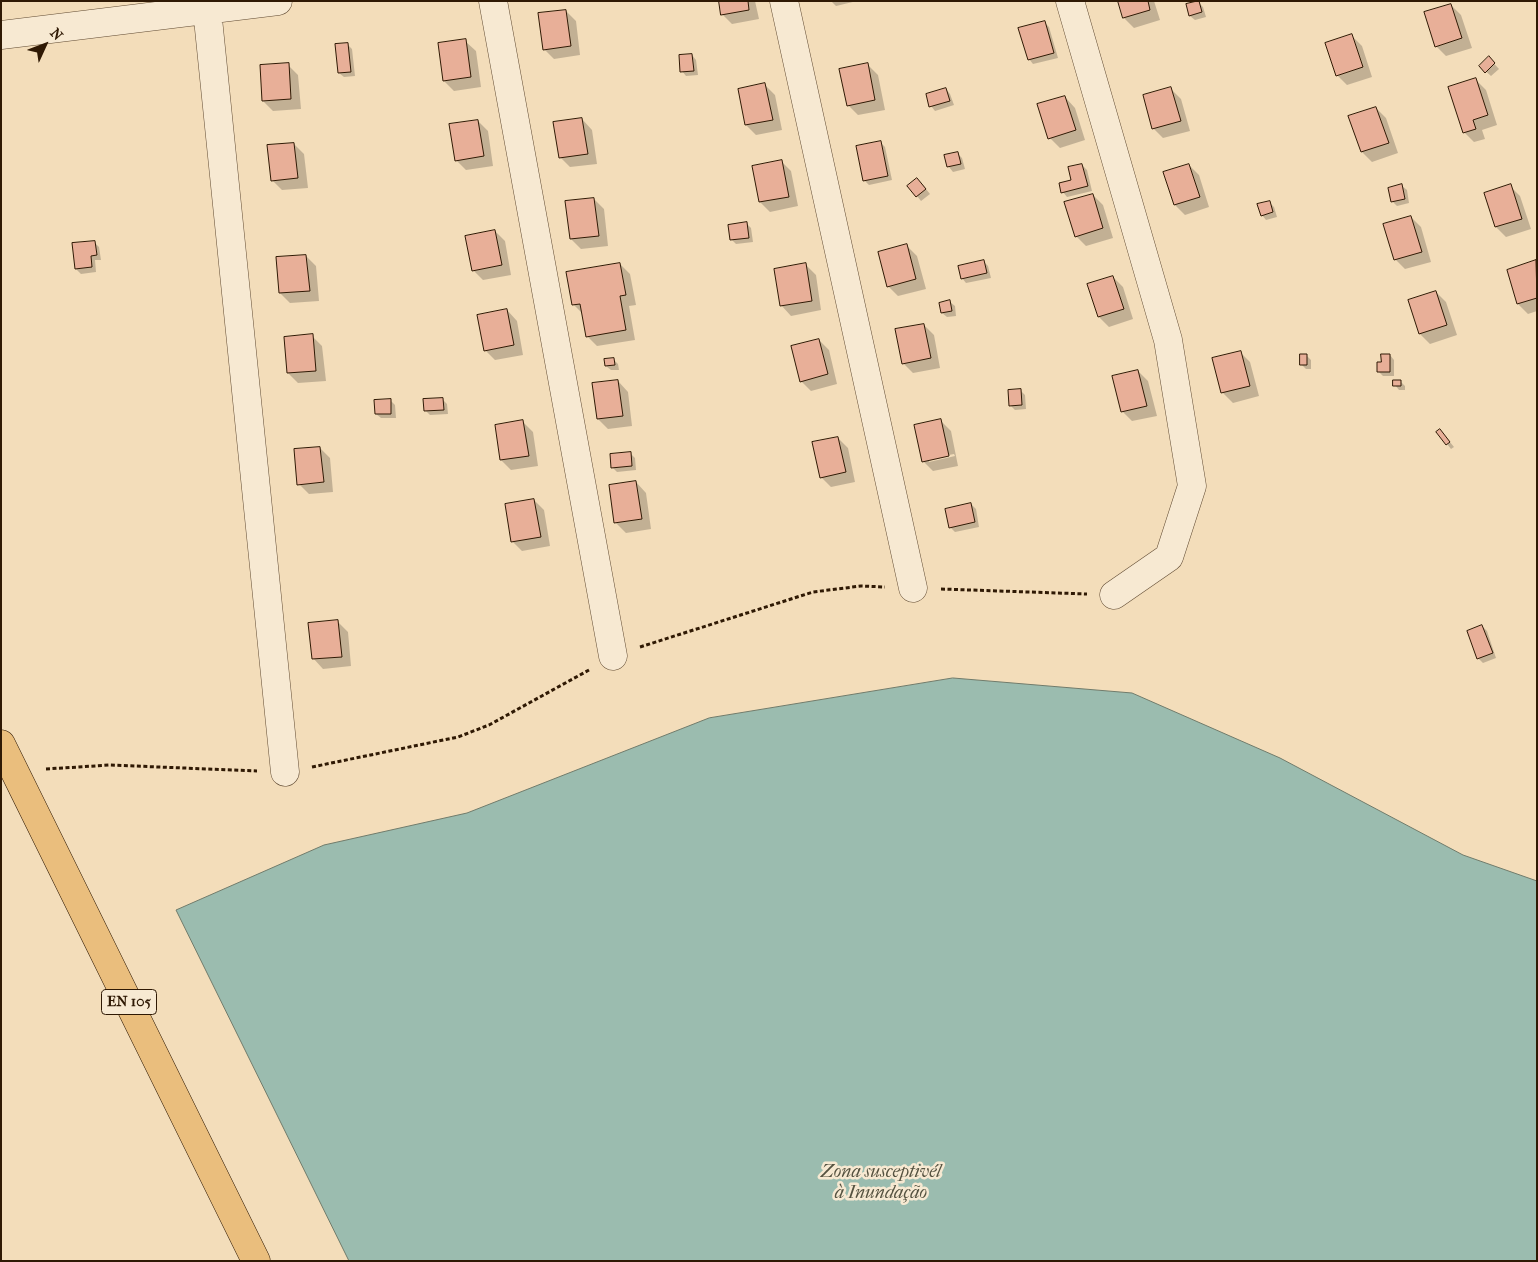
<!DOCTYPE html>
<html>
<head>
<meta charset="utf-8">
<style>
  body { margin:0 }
  #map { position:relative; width:1538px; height:1262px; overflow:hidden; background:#f3ddba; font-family:"IM FELL French Canon",serif }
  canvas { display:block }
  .frame { position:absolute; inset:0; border:2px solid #2f1904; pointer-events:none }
  .north { position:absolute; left:20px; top:20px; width:50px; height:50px; -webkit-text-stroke:4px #f7e9d2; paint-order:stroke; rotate:47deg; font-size:14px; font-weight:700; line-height:20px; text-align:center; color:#2f1904 }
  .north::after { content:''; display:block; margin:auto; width:18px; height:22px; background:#2f1904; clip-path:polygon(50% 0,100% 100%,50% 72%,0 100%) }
</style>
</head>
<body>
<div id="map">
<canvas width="1538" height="1262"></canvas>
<div class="frame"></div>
<div class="north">N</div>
</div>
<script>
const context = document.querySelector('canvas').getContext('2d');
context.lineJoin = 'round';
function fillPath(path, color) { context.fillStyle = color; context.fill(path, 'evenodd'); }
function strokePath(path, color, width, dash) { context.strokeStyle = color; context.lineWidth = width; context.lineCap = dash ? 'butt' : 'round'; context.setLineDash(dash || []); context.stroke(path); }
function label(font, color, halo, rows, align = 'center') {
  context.font = font + ' "IM FELL French Canon",serif'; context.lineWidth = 5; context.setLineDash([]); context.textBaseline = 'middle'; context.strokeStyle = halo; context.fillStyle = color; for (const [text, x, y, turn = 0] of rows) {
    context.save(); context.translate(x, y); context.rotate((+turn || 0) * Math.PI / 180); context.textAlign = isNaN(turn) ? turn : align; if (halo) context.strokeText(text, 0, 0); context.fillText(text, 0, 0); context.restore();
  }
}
const water = new Path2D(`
  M953 678 1132 693 1280 758 1463 855 1537 881V1261H349L176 910 324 845 467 813 709 718Z`);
fillPath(water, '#9bbcaf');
strokePath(water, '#707b6b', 1);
fillPath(new Path2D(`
  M720 1H755L759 19 732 24 722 14Z
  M831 1H857L836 6Z
  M1119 1H1154L1160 20 1134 28 1124 18Z
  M1198 2 1203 7 1206 17 1195 20 1190 16 1187 5Z
  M1451 5 1461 15 1472 48 1446 56 1436 46Z
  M566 11 576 21 580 55 554 59 544 49Z
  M1045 23 1049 27 1058 58 1033 64 1029 59Z
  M1352 36 1362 46 1372 77 1347 85 1337 75Z
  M465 41 476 51 481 87 454 91 444 81Z
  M347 44 352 49 355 76 344 77 339 73Z
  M692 55 696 60 698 75 686 76 682 71Z
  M1489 58 1499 69 1491 76 1480 66Z
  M288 65 298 75 301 109 273 111 263 101Z
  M868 65 878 75 885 110 858 115 848 105Z
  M1476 80 1486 90 1497 125 1482 130 1485 139 1474 142 1464 132Z
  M765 85 775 95 782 130 756 135 746 125Z
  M946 89 950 94 954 105 935 111 931 106Z
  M1171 89 1181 99 1190 131 1163 138 1153 128Z
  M1065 97 1075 108 1085 140 1060 148 1050 138Z
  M1376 108 1386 118 1398 153 1372 162 1362 152Z
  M582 119 592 130 597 164 570 167 560 157Z
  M478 121 488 131 493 166 466 170 456 160Z
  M881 143 885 147 892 180 869 185 864 180Z
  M294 144 304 154 308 188 282 190 272 180Z
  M957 153 962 158 965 169 953 172 949 167 946 156Z
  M781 161 791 171 798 206 770 212 760 202Z
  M1082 165 1087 170 1092 191 1067 197 1063 192Z
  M1189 165 1199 175 1209 207 1185 215 1175 205 1165 173Z
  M922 184 930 194 921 201 917 196Z
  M1402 186 1407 190 1409 203 1397 206 1392 201Z
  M1510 186 1520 196 1531 229 1506 237 1496 227 1485 194Z
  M1093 195 1103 205 1113 238 1086 246 1076 236Z
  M594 199 604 209 608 246 581 249 571 239Z
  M1269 202 1274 207 1277 217 1266 220 1262 215Z
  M1411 217 1421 227 1431 262 1405 269 1395 259Z
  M747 224 751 228 753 242 736 244 732 240Z
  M495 231 505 241 511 275 483 280 473 270Z
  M94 242 99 247 101 260H95L96 272 81 274 76 269Z
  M907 246 917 256 926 289 898 296 888 286Z
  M306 256 316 266 319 301 290 303 280 293Z
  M984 262 988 266 991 278 966 283 962 278Z
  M1536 262 1537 311 1528 314 1518 304Z
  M620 264 630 274 636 305 629 306 635 340 597 346 587 336 583 314 573 304Z
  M806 265 816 275 821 310 791 316 781 305Z
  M1113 277 1123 287 1133 319 1109 327 1099 317Z
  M1436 292 1446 302 1457 335 1430 344 1420 334 1409 301Z
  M950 302 955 306 956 316 947 317 942 313Z
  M507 310 517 321 523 355 495 360 485 350Z
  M924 325 934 335 940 368 913 373 903 363Z
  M312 336 322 346 326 381 298 383 288 373Z
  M819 340 829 350 837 384 811 391 801 381Z
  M1240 352 1250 362 1259 396 1233 403 1223 393 1214 359Z
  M1306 355 1311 360V369H1306L1301 364Z
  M1390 355 1394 360V376H1383L1378 371Z
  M613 359 618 364 619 370H611L606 366Z
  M1138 371 1148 381 1157 416 1132 421 1122 411Z
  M618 381 628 392 632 426 608 429 598 419Z
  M1400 381 1405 386V390H1399L1395 385Z
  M1020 390 1025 395 1026 409 1015 410 1010 405Z
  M443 400 447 404 448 414 430 415 425 410Z
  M391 401 395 405 396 418H381L376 414Z
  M941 421 951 431 958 466 933 471 923 461ZM954 454 955 456 929 462V459Z
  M523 422 533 432 538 466 511 470 501 460Z
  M1445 436 1454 447 1451 449 1447 444Z
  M838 438 848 448 855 482 831 487 821 477Z
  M320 448 330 458 333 492 309 494 299 484Z
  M630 453 635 458 636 470 617 472 613 468Z
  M636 482 646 493 651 529 626 533 616 523Z
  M534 500 544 510 550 546 522 551 512 541Z
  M971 504 976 509 979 527 955 532 950 527Z
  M338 622 348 632 351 666 323 669 313 658Z
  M1482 626 1487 631 1496 658 1483 663 1478 658Z`), '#0003');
const building = new Path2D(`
  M719 1H748L749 10 721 15Z
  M1118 1H1148L1150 10 1123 18Z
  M1199 1 1202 12 1189 16 1186 4Z
  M1451 4 1462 38 1435 47 1424 12Z
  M566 10 571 46 543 50 538 13Z
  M1045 21 1054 53 1028 60 1018 28Z
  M1352 34 1363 67 1336 76 1325 43Z
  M466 39 471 77 443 81 438 43Z
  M348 43 351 72 338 73 335 44Z
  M692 54 694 71 680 72 679 55Z
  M1489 56 1495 63 1485 73 1479 66Z
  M289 63 291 99 262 101 260 65Z
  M868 63 875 100 847 106 839 69Z
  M1476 78 1488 115 1473 120 1476 129 1463 133 1448 87Z
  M765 83 773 120 745 125 738 89Z
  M1171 87 1181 121 1152 129 1143 95Z
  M946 88 950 101 929 107 926 94Z
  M1065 96 1076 130 1048 139 1037 104Z
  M1376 107 1389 143 1361 152 1348 116Z
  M582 118 588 154 559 158 553 122Z
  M478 120 484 156 455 161 449 124Z
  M881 141 888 176 863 181 856 146Z
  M294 143 298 178 271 181 267 145Z
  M958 152 961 164 947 167 944 155Z
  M782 160 789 197 759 202 752 166Z
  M1082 164 1088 186 1061 193 1059 183 1071 180 1068 167Z
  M1189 164 1200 197 1174 205 1163 172Z
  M917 178 926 189 916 197 907 186Z
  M1402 184 1405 199 1391 202 1388 188Z
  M1511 184 1522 219 1495 227 1484 193Z
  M1093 194 1103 228 1075 237 1064 202Z
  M594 198 599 236 570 239 565 201Z
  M1270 201 1273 212 1261 216 1257 204Z
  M1411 216 1422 252 1394 260 1383 224Z
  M747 222 749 238 730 240 728 225Z
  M495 230 502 265 472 271 465 236Z
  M95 241 97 255 91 256 92 267 75 269 72 243Z
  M907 244 916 279 887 287 878 252Z
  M306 255 310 291 279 293 276 257Z
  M984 260 987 273 961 279 958 266Z
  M1536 260 1537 298 1517 304 1507 270Z
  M620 263 626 295 620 296 626 330 586 337 580 304 572 305 566 272Z
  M806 263 812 301 780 306 774 269Z
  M1113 276 1124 309 1098 317 1087 284Z
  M1436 291 1447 325 1419 334 1408 300Z
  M950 300 952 311 941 313 939 303Z
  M507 309 514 345 484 351 477 315Z
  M924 324 931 358 902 364 895 329Z
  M313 334 316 371 287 373 284 337Z
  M819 339 828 374 800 382 791 346Z
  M1241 351 1250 386 1221 393 1212 358Z
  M1300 354H1307V365H1300Z
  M1381 354H1390V372H1377V362H1381Z
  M614 358 615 365 605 366 604 359Z
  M1138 370 1147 406 1121 412 1112 376Z
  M618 380 623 416 597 419 592 383Z
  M1393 380H1401V386H1393Z
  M1021 389 1022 405 1009 406 1008 390Z
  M443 398 444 410 424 411 423 399Z
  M391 399V414H375L374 400Z
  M941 419 949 456 922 462 914 425Z
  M523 420 529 456 500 460 495 425Z
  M1440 429 1450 442 1446 445 1436 432Z
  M838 437 846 472 820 478 812 442Z
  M320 447 324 482 297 485 294 449Z
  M631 452 632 466 611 468 610 454Z
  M636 481 642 519 614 523 609 485Z
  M534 499 541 537 511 542 505 504Z
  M971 503 975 522 949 528 945 509Z
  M338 620 342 657 312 659 308 623Z
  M1482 625 1493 653 1477 659 1467 631Z`);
fillPath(building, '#e8af98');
strokePath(building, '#2f1904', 1);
const minor = new Path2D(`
  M493 1 613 656
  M784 1 913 588
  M1070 1 1168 340 1192 486 1169 557 1114 595
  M207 9 285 772
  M1 35 278 1`);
const major = new Path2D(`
  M1 744 256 1261`);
strokePath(minor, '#604a32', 29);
strokePath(major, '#2f1904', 29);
strokePath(new Path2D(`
  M941 589 1087 594
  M640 647 813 592 861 586 885 587
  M312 767 458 737 489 725 589 670
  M46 769 110 765 257 771`), '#2f1904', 3, [4, 2.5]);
strokePath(minor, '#f7e9d2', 28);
strokePath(major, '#eabe7d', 28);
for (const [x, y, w] of [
  [129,1002,55]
]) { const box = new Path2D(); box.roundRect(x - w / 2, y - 12.5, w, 25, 4); context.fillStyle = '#f7e9d2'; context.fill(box); strokePath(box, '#2f1904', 1); }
label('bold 15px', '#2f1904', null, [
  ["EN 105",129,1002]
]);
label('italic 18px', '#555240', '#f7e9d2', [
  ["Zona susceptivél",881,1173],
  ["à Inundação",881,1194]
]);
</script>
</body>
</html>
